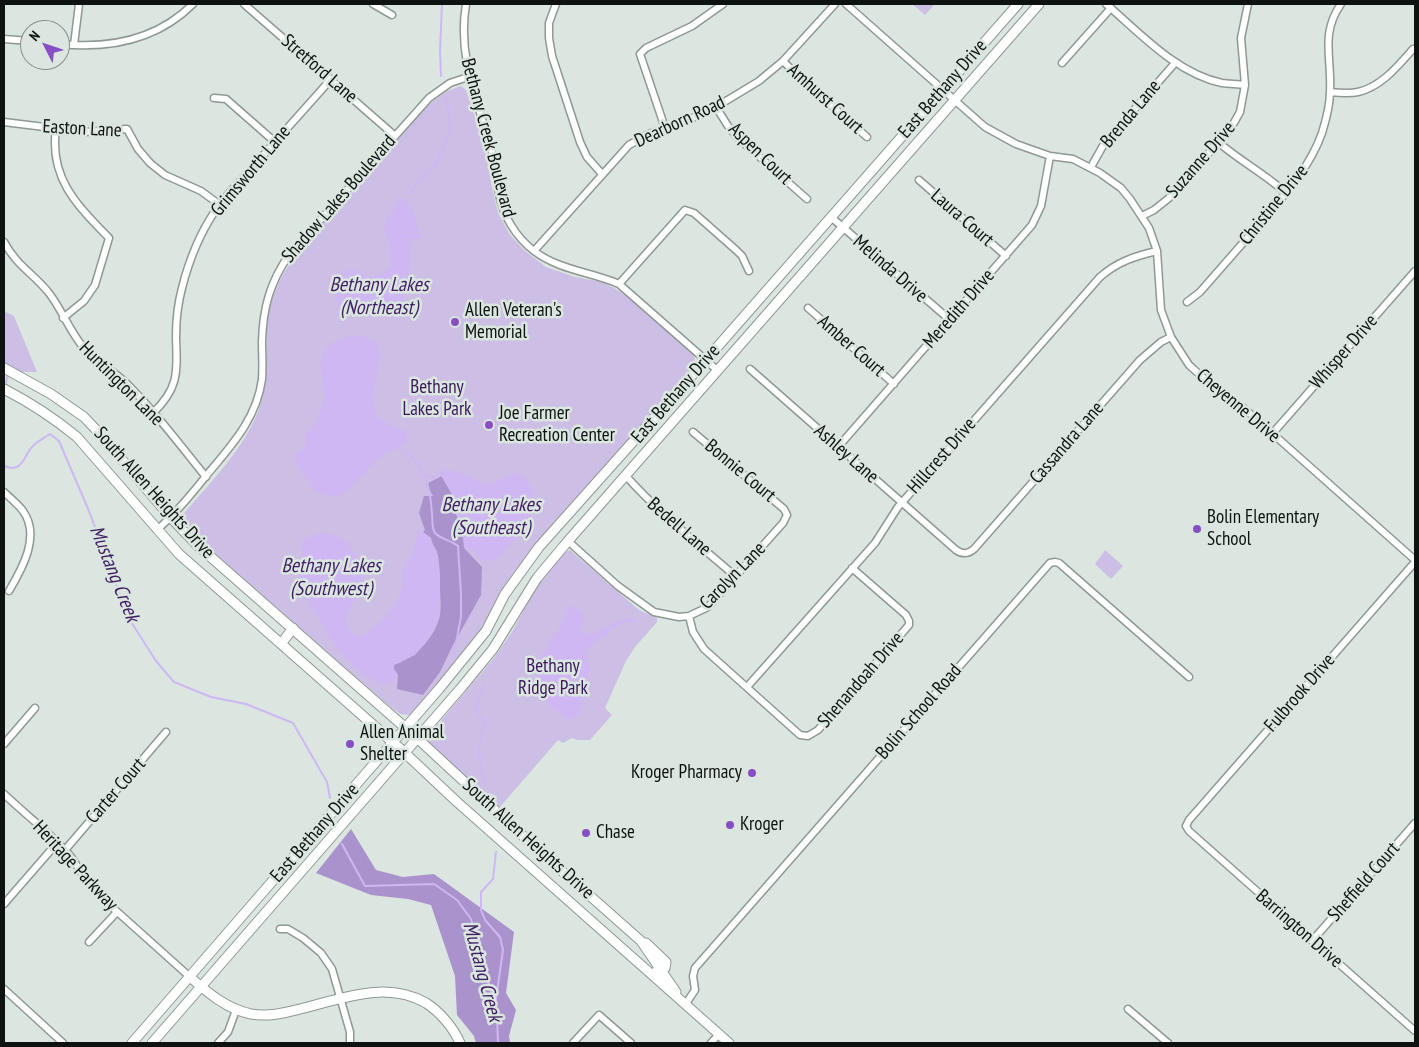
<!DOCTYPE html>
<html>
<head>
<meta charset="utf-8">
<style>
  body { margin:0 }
  #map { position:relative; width:1419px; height:1047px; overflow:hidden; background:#dae6df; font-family:"PT Sans Narrow",sans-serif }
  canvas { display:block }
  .frame { position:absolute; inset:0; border:5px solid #0e1210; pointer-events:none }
  .north { position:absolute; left:20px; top:20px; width:50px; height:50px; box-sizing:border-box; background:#dae6df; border:1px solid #88918c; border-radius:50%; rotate:311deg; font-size:14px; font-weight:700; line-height:20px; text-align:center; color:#0e1210 }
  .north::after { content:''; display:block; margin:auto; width:18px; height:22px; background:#874ec5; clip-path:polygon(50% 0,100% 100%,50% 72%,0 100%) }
</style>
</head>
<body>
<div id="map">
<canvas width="1419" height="1047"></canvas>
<div class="frame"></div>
<div class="north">N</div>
</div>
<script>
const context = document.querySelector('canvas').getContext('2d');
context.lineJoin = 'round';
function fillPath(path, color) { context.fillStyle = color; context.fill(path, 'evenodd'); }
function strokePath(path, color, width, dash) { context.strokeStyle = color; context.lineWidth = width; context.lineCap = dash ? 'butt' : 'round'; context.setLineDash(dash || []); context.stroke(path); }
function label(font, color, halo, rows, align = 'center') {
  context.font = font + ' "PT Sans Narrow",sans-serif'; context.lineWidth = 5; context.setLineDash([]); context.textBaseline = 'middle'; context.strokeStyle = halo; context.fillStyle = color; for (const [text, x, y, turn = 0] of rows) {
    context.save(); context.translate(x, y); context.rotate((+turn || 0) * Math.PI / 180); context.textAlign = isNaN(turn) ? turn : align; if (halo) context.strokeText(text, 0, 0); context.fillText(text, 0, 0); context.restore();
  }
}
fillPath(new Path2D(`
  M912 4H935L925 15Z
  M461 86 466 90 486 152 492 188 498 213 510 235 525 251 546 267 575 277 602 282 616 289 629 298 693 354 695 359 692 367 528 555 516 571 478 635 410 715 400 714 387 704 214 553 181 517C210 482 245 449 260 406 269 381 266 356 267 330 268 298 283 269 304 245L428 105 447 91Z
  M4 311 14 316 37 372H21L4 364Z
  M570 550 639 610 657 618V622L635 647 626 661 605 708 612 715 590 740H578L572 738 563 743 558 740 499 808 428 743 426 738 494 658 512 632 534 591 564 553Z
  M1105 550 1123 566 1111 579 1095 564Z`), '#cdbee5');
fillPath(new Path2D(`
  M442 476 453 496 450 502C458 516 464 532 464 548L482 567 481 595 453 645 440 672 423 695 397 689 398 675 394 669V665C415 657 432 641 439 619 442 610 440 597 440 588 440 577 440 563 437 552 435 547 432 544 431 538L423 532 425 530 419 513 424 496H433L426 484Z
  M351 829 376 870 403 877 434 874 514 932 506 993 516 1010 509 1036 510 1043H476L474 1036 457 1015 455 976 431 905 408 899 371 895 316 873Z`), '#aa92cc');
fillPath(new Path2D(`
  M398 196C408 200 413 209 416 220L415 223 419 229 418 233 420 235V239H411C411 257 410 291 399 307 396 311 389 316 383 317 371 319 344 312 337 301 334 297 334 291 334 286 334 276 343 271 352 269L372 277 385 273 391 264 390 245 384 230 387 218 392 215 395 208Z
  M356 336C406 338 358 389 378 416 385 426 395 426 405 431 412 448 389 450 379 458 369 466 349 492 340 495 335 497 330 496 325 495 321 494 317 493 314 490 312 487 310 483 308 480 301 471 296 466 296 453 305 450 308 443 305 434 313 430 315 425 319 417 321 410 324 401 324 394 324 385 321 376 321 368 320 345 337 337 356 336Z
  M441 470 457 471 480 482 491 484 514 473C537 479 537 502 528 521 522 533 507 547 498 558 487 562 480 562 474 551L464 548C464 532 458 516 450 502L453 496 440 474Z
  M419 532H423L431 538 432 545 437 552 440 576 439 618 427 641 415 655 394 665V669L398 675 395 679 388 684C349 681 316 615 300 585L299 576 304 560 301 543C310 535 321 532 333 535 337 536 343 539 347 542 354 549 365 578 361 589 357 599 349 605 347 616 345 627 354 642 366 634 370 633 372 628 374 626 376 624 379 624 381 622 392 612 408 585 402 571L411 557Z
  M570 605 574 606 584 615 580 632 581 633C600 637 616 616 636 619L635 623 628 622 612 628 604 637H600L588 649 586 657 590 671C589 675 587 678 585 682 581 694 586 720 567 719 558 711 536 696 536 683 536 677 537 674 535 667L559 628Z`), '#cfb7f3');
strokePath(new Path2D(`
  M441 76 440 51 442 4
  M409 196 418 181 436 164 451 129 446 96
  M4 352 6 365
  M5 387 8 374
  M402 449C427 468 430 485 432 514 433 522 431 526 435 533 440 539 451 540 458 546L461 594V617L453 658
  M4 466C24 474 23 455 33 446 38 441 44 438 50 434L59 441 89 511 128 617 156 661 174 682 211 697 246 704 293 723 327 782 330 798
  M425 475 432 478 437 475
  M485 684 476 707 478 714 486 723C475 749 479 756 485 783
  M342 844 365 886 434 884 457 900 471 919 479 945 497 1016 498 1043
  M494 1002 496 999 503 950 500 937 485 920 481 910V892L493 879 496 852`), '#cfb7f3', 2);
const street = new Path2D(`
  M244 4 394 135
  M373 4 392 15
  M466 4C457 58 478 101 492 152 496 166 496 180 499 194 503 216 516 237 534 251 559 270 591 272 619 284L717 370
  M556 4 549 23V38L552 56 580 142 587 157 602 174
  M846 4 985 127 1016 144 1050 156 1073 159 1100 173 1121 188 1130 199 1149 228 1157 251 1161 310 1171 337 1189 365 1209 383 1246 410 1415 560
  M1106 4C1140 33 1177 74 1222 83 1230 84 1238 84 1245 85
  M4 39 30 41
  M60 44C110 49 157 40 193 4
  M74 45 79 4
  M783 61 798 76 867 137
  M1062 63 1111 8
  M1330 92C1339 93 1349 94 1358 92 1381 87 1398 66 1413 49
  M214 98 226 99 275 142
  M716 107 728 126 737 137 807 199
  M4 122 85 132 127 129 138 149 150 163 165 175 201 191 220 205
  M665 128 640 54 646 48 692 26 723 4
  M56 129C49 178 77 205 109 238L95 285 84 301 63 318
  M1218 142C1240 161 1265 174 1286 193
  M1091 167 1104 144 1175 63
  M919 180 1006 256
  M1142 216 1154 210 1169 198 1231 128 1240 112 1245 85 1241 38 1248 4
  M831 217 950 320
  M4 242C17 266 33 273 49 293 62 310 69 330 83 347 94 361 111 369 124 381 154 410 180 445 206 477
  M534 251 629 145 651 133 684 122 716 107 759 81 783 61 835 4
  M619 284 685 210 694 213 736 250 742 256 749 271
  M1187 302 1200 292C1221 268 1242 244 1263 220 1286 193 1310 167 1322 133 1326 120 1330 105 1330 92 1332 58 1320 34 1341 4
  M808 308 894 384
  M750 369 956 550C963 555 968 554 974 549L1140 360 1161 342 1171 337
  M153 413C180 387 177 371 176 337 176 321 178 303 182 288 189 260 199 235 215 211 226 195 240 182 252 168 278 138 305 109 331 79
  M1272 434 1415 271
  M838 447 1032 225 1041 206 1050 156
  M626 476C659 513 698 544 735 576
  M4 492C10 498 18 504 23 511 41 536 22 569 9 591
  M158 529C176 513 191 495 206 476 230 447 257 419 262 379 263 366 262 353 262 341 263 308 270 282 289 255L429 98 450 83 468 77
  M568 541 618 586 654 612 679 617 689 616 708 607 783 523 787 515 784 509 693 432
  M1415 562 1189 820 1186 826 1189 831 1415 1031
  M689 616 693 632 704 649 800 735 808 736 818 730 909 625V621L906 615 852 568
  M747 687 875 543 898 507 1100 277C1117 262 1135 256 1157 251
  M4 744 35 708
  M4 794C24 813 46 830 65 850 77 862 83 879 94 891L190 977
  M65 850 166 732
  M4 904 57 843
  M280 929H288L303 938 321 953 332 969 350 1032V1043
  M1312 941 1415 823
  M89 942 117 912
  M4 989 63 1043
  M685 1005 695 990 693 976 695 968 1050 563 1055 562 1059 563 1189 677
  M1128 1009 1168 1043
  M218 1043 228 1032 236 1010
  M573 1043 599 1015 631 1043
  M711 1043 719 1034`);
const secondary = new Path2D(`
  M4 368 51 394 84 417 102 436 171 518 196 544 417 738 537 849 641 941 676 992
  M4 389C31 403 54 418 77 437L179 554 405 753 456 801 729 1043
  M281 644 293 628
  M646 943 666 962 665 968 657 970
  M190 977C208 993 227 1009 251 1014 269 1017 284 1013 300 1009 341 999 386 980 426 1003 440 1012 453 1027 460 1043
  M132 1043 439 689 486 631 505 594 539 547 712 353 1018 4
  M152 1043 461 688 493 649 537 578 568 541 1039 4`);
strokePath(street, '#8f9993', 9);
strokePath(secondary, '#8f9993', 11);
strokePath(street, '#fff', 6);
strokePath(secondary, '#fff', 9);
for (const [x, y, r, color] of [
  [455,322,5,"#874ec5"],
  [489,425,5,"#874ec5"],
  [1197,529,5,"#874ec5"],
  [350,744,5,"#874ec5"],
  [752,773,5,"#874ec5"],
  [730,825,5,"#874ec5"],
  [586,833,5,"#874ec5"]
]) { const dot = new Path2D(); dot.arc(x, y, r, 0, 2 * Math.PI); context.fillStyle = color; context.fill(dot); strokePath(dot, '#dae6df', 2); }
label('19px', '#0e1210', '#dae6df', [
  ["Stretford Lane",319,69,41],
  ["East Bethany Drive",943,89,-49],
  ["Amhurst Court",825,99,42],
  ["Brenda Lane",1131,114,-50],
  ["Dearborn Road",680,122,-25],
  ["Easton Lane",82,129,3],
  ["Bethany Creek Boulevard",488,138,75],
  ["Aspen Court",760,154,44],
  ["Suzanne Drive",1201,160,-49],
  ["Grimsworth Lane",251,171,-50],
  ["Shadow Lakes Boulevard",339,199,-49],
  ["Christine Drive",1274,205,-51],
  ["Laura Court",962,218,41],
  ["Melinda Drive",890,269,41],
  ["Meredith Drive",959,309,-49],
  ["Amber Court",851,346,41],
  ["Whisper Drive",1344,352,-49],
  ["Huntington Lane",121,384,45],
  ["East Bethany Drive",676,394,-49],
  ["Cheyenne Drive",1238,406,40],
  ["Cassandra Lane",1067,443,-49],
  ["Ashley Lane",846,454,41],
  ["Hillcrest Drive",942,456,-49],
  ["Bonnie Court",740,471,40],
  ["South Allen Heights Drive",154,493,48],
  ["Bedell Lane",679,527,41],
  ["Carolyn Lane",733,576,-46],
  ["Shenandoah Drive",861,680,-49],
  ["Fulbrook Drive",1300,693,-49],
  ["Bolin School Road",919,712,-49],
  ["Carter Court",116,791,-49],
  ["East Bethany Drive",315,833,-49],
  ["South Allen Heights Drive",528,839,42],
  ["Heritage Parkway",75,866,47],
  ["Sheffield Court",1364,882,-49],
  ["Barrington Drive",1299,929,41]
]);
label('19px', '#0e1210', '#dae6df', [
  ["Allen Veteran's",465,311],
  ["Memorial",465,333],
  ["Joe Farmer",499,414],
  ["Recreation Center",499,436],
  ["Bolin Elementary",1207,518],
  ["School",1207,540],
  ["Allen Animal",360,733],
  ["Shelter",360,755],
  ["Kroger Pharmacy",742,773,"right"],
  ["Kroger",740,825],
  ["Chase",596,833]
], 'left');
label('19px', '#39175b', '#dae6df', [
  ["Bethany",437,388],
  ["Lakes Park",437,410],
  ["Bethany",553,667],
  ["Ridge Park",553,689]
]);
label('italic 20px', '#401e63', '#dae6df', [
  ["Bethany Lakes",379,285],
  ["(Northeast)",379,308],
  ["Bethany Lakes",491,505],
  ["(Southeast)",491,528],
  ["Bethany Lakes",331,566],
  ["(Southwest)",331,589],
  ["Mustang Creek",114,574,68],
  ["Mustang Creek",482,972,75]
]);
</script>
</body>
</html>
